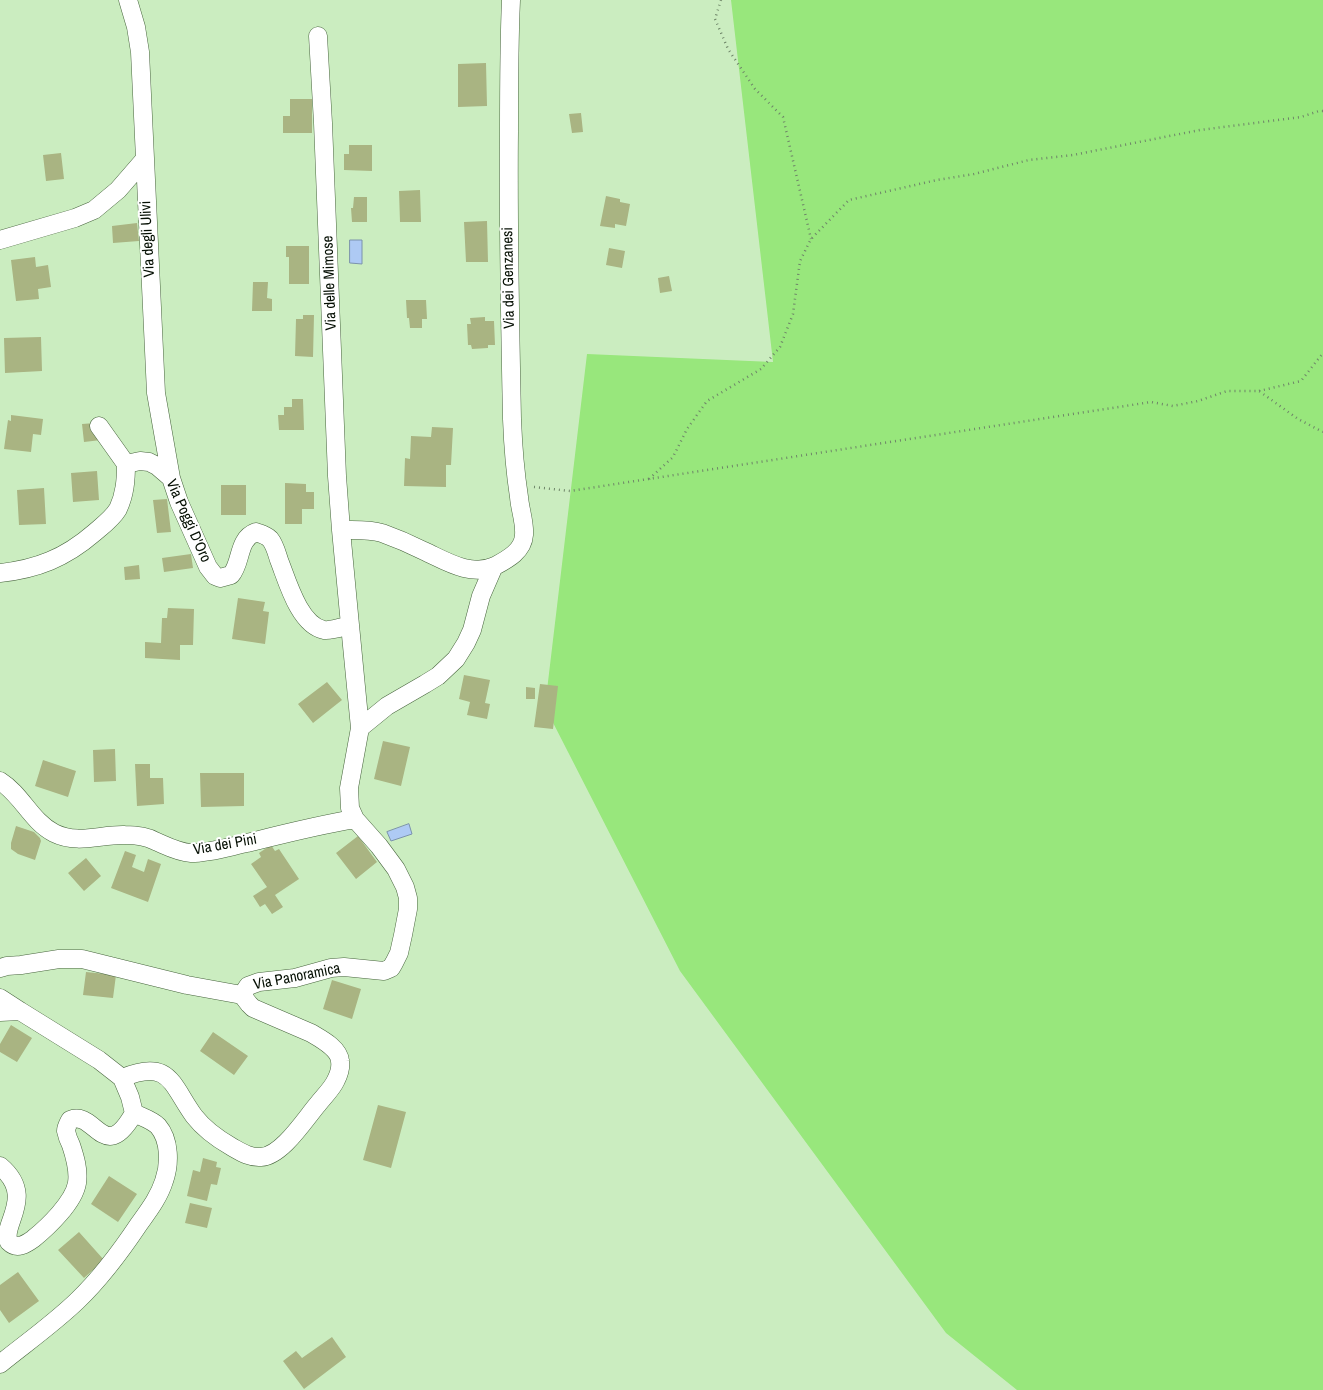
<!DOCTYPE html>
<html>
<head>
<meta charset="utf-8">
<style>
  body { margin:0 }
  canvas { display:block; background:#cbedc0 }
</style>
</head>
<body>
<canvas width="1323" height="1390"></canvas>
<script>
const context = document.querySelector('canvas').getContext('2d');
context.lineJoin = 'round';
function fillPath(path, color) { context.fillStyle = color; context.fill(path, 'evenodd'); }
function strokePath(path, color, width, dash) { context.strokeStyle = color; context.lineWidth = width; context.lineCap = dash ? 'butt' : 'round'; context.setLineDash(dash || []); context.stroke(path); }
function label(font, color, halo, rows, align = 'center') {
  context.font = font + ' "Archivo Narrow",sans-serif'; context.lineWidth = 4; context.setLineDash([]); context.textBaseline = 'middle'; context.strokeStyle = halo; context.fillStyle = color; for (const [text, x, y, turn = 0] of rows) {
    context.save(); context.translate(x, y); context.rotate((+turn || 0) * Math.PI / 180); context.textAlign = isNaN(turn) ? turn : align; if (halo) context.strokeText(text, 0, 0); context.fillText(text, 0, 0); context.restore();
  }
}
fillPath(new Path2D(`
  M731 0H1323V1390H1017L946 1333 680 971 545 707 587 354 773 362Z`), '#98e77c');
const water = new Path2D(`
  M350 240H362V264L350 263Z
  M409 824 412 834 391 841 387 832Z`);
fillPath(water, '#aecaf4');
strokePath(water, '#7b92ac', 1);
fillPath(new Path2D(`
  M486 63 487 106 458 107V64Z
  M290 99H312V133H283V116H290Z
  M581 113 583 132 572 133 569 114Z
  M349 145H372V171L344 170V154H349Z
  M61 153 64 179 46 181 43 155Z
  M420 190 421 222H400L399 191Z
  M606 196 620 199V202L630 204 626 226 615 224V228L600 226Z
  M354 197H367V222H352L351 208H353Z
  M487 221 488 262H466L464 222Z
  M137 223 139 241 113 243 112 226Z
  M286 246H309V284H289V257H286Z
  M609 248 625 251 622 268 606 265Z
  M35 257 36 267 48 265 51 287 38 289 39 299 16 301 11 260Z
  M669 276 672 291 660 293 658 278Z
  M253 282H268L267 298 272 299V311H252Z
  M406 300H426L427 319H422V328H410L409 318H407Z
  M303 315H314L313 357 295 356 296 319H303Z
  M485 317V321H494L495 345H488V348L472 349 471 345H468L467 324H471L470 318Z
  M41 337 42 371 5 373 4 338Z
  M292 399H303L304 430H279L278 415H284V407H292Z
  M11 415 43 419 41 435 33 434 31 452 4 449 8 420 11 421Z
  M95 423 101 440 84 442 82 424Z
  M432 427 453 428 451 465H446V487L404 486 405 458 410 459 411 436 431 437Z
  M97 471 99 500 73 502 71 473Z
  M285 483 306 484V492H314V509H302V524H285Z
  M221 485H246V515H221Z
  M44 488 46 524 19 525 17 490Z
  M167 499 171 532 157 533 153 500Z
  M191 554 193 568 164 572 162 558Z
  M139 565 140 579 125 580 124 567Z
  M238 598 265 602 263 611 269 612 265 644 232 639Z
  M168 608 194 609 193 645H180V660L145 658V642L161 643 162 618H167Z
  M464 675 490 680 485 703 490 704 487 719 467 715 470 702 459 699Z
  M327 682 342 700 313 723 298 704Z
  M540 684 558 686 553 729 534 727Z
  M526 687 535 688V699H526Z
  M383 741 410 747 401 786 374 779Z
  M115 749 116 781 94 782 93 750Z
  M43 760 76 771 68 797 35 786Z
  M135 764H150V778H163L164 804 137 806Z
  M200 773H244V806L201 807Z
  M16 826 34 832 40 838 41 841 35 860 18 854 11 849V843Z
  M358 836 377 862 356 879 336 853Z
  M271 845 275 851 279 849 299 879 275 895 283 907 272 914 265 904 260 907 253 896 267 887 251 864 261 857 259 853Z
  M125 851 136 855 132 867 144 872 148 859 161 864 148 902 111 888Z
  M86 858 101 876 84 891 68 873Z
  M86 972 116 975 113 998 83 995Z
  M332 980 361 989 352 1019 323 1009Z
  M11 1025 32 1038 17 1062 0 1052V1044Z
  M213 1032 248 1056 234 1075 200 1051Z
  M378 1105 406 1112 391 1168 363 1160Z
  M203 1158 217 1162 216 1167 221 1168 217 1185 211 1184 207 1201 187 1196 193 1170 200 1172Z
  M109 1176 137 1194 118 1222 91 1204Z
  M190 1203 212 1208 207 1228 185 1223Z
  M79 1232 104 1260 84 1278 58 1250Z
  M18 1272 39 1301 9 1323 0 1310V1285Z
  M332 1337 346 1357 304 1389 283 1361 296 1351 302 1358Z`), '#a9b482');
const minor = new Path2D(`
  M128 0 136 27 140 52 156 393 171 478
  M318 36 323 123 337 476 341 530
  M0 240 75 218 94 210 118 190 144 160
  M99 426 126 464 140 461 149 462 157 466 171 478 179 502 208 567 215 576 220 578 231 575C242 563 237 539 256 532 261 534 266 535 270 539 275 545 277 554 279 560 287 580 299 625 324 630 332 631 342 627 350 625L341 530C355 530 369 529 382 533 396 538 410 544 424 551 446 561 470 577 495 566 508 559 523 551 524 535 525 522 520 510 519 497 515 471 513 445 512 419 510 323 508 228 509 132 509 88 509 44 511 0
  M0 573C37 569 65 558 94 533 102 526 112 519 118 509 125 494 126 480 126 464
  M350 625 360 728
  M0 781C22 795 31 821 54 833 78 845 101 834 125 835 136 835 146 836 155 841 167 846 177 852 191 853 210 853 228 847 247 843 283 834 318 825 355 819
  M0 968 7 966 21 965 59 959H82L187 985 242 995 248 986 259 982 295 978 331 968 344 967 384 971 391 968 394 963 399 953 403 935 408 909V898L405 887 396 869 379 846 355 819 350 808 349 788 360 728 387 706 425 684 438 676 456 659 466 643 472 630 481 596 494 566
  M0 998 20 1011 0 1012
  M122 1078C170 1058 171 1084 194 1116 204 1129 218 1139 232 1147 241 1152 250 1158 261 1157 282 1156 305 1119 318 1104 324 1096 332 1089 336 1080 339 1074 341 1067 340 1061 339 1048 321 1039 311 1033L253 1008 249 1004 242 995
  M0 1166C37 1197 0 1225 9 1242 17 1250 26 1244 33 1239 48 1227 74 1202 77 1183 79 1170 75 1157 71 1145 69 1141 67 1136 66 1131 66 1127 68 1124 70 1120 95 1109 104 1166 134 1113L130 1097 122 1078 99 1060 20 1011
  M0 1364C26 1343 53 1324 77 1301 101 1278 121 1251 139 1224 149 1210 159 1197 164 1181 170 1164 170 1140 158 1126 152 1120 142 1117 134 1113`);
strokePath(minor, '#48653e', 19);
strokePath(new Path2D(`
  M721 0 715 19 728 49 755 89 783 117 811 239
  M1259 391 1301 381 1323 353
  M649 479 673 457 687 429 707 401 761 369 780 347 793 314 800 261 811 239 849 200 937 180 974 174 1029 160 1073 155 1200 130 1301 117 1319 111H1323
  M534 487 570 491 1151 402 1173 406 1198 401 1227 391H1259L1298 419 1323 432`), '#6e8568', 2.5, [1, 4]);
strokePath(minor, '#fff', 18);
label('15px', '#050f03', '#fff', [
  ["Via degli Ulivi",148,239,-93],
  ["Via dei Genzanesi",509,278,-91],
  ["Via delle Mimose",330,283,-92],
  ["Via Poggi D'Oro",188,521,66],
  ["Via dei Pini",225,845,-10],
  ["Via Panoramica",297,977,-11]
]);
</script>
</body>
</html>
